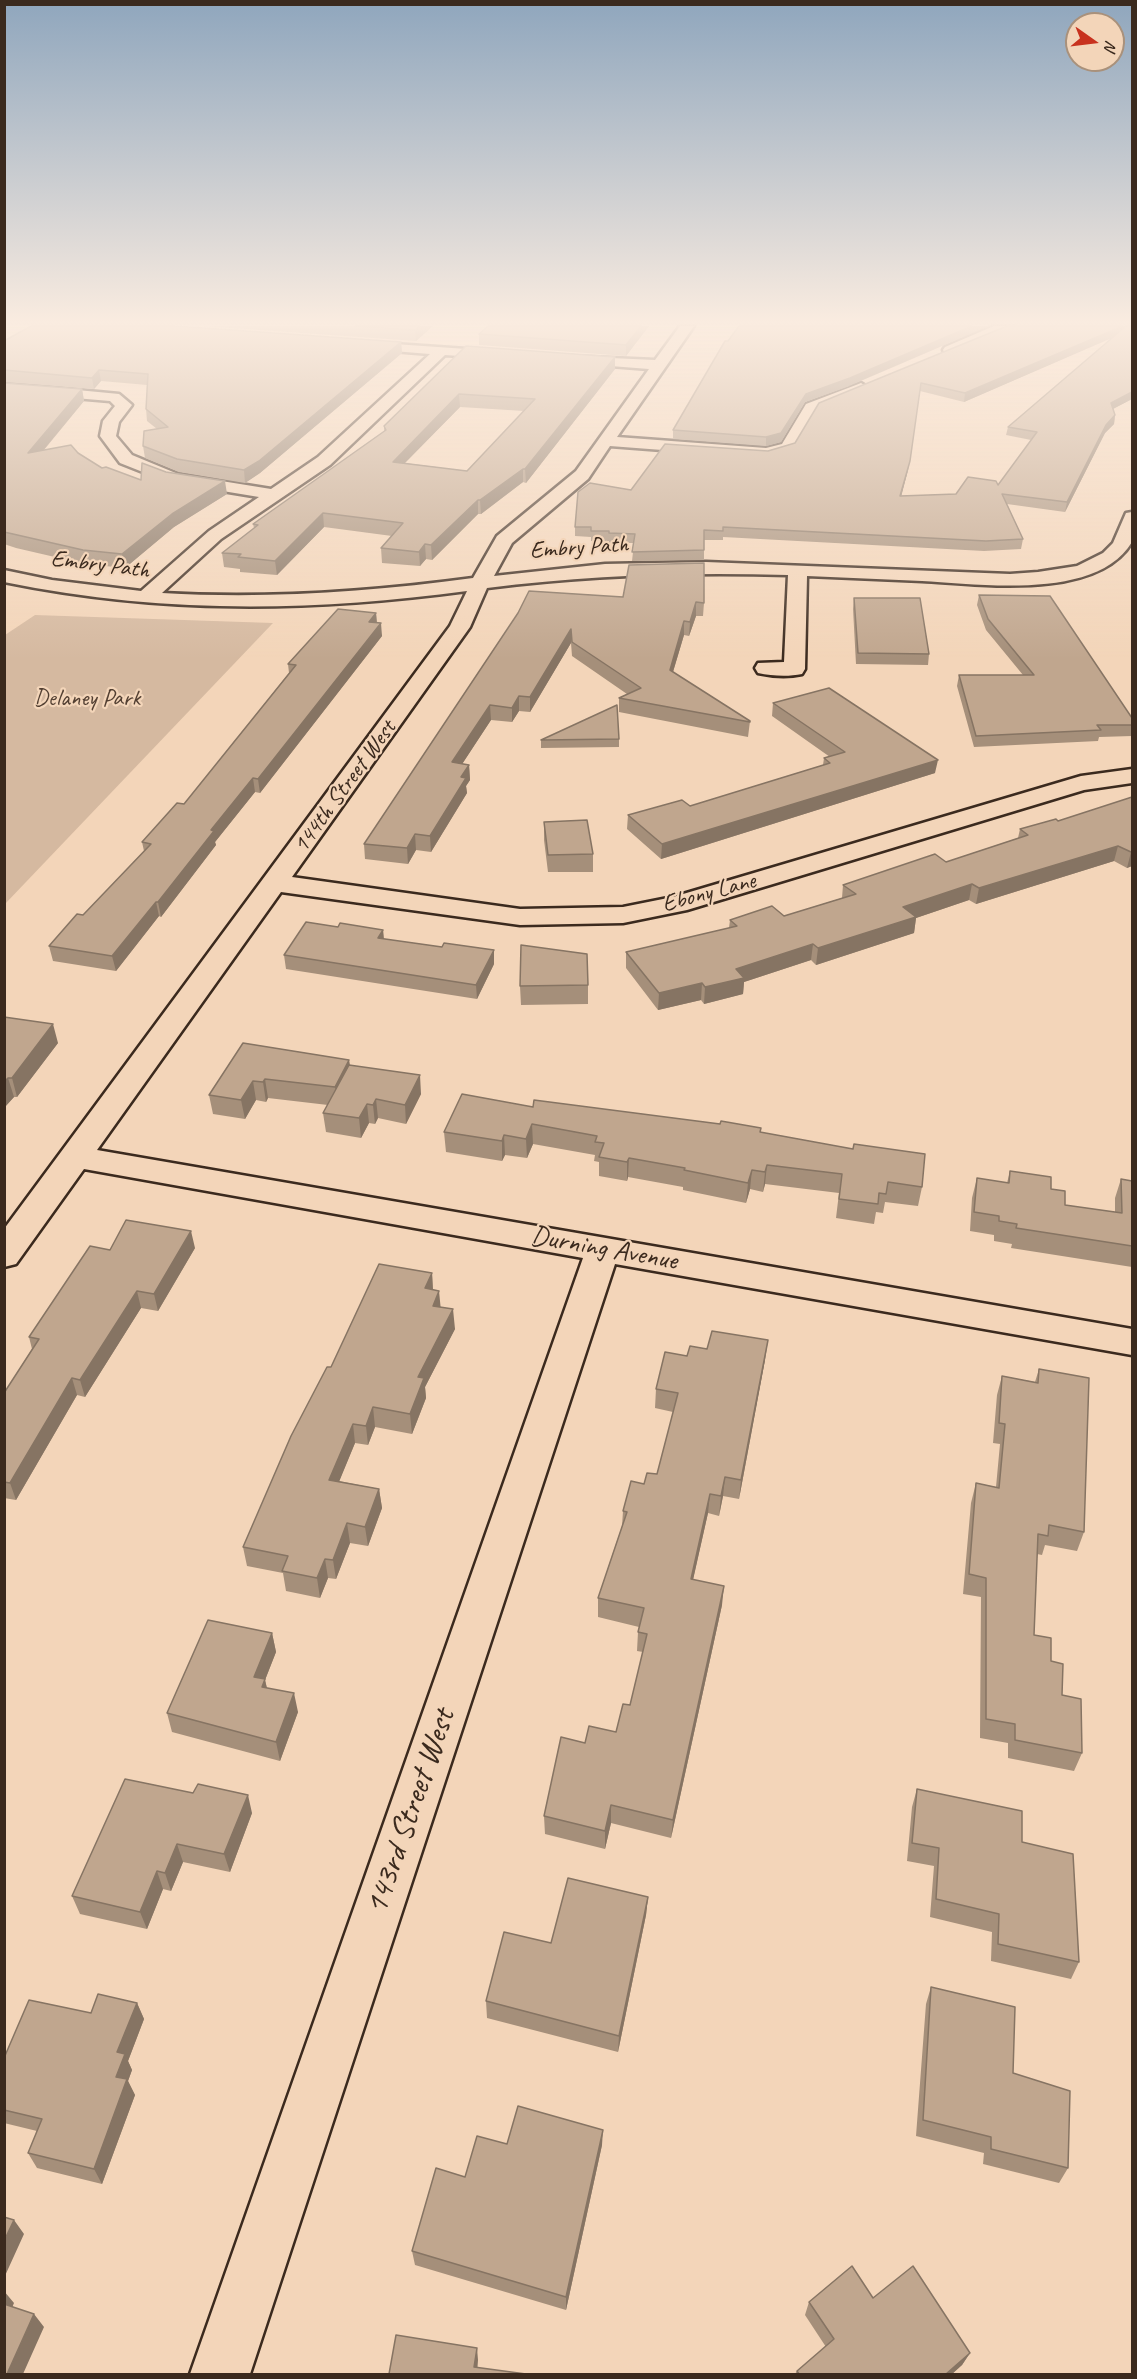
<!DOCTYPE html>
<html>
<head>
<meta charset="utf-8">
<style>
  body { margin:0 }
  #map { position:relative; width:1137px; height:2379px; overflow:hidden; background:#f3d5b9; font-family:Caveat,sans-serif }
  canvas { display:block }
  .frame { position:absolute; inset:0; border:6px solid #3b2a1e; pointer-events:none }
  .north { position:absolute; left:1065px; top:12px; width:60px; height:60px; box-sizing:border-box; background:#f3d5b9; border:2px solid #a9917b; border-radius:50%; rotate:104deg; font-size:16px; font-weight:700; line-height:24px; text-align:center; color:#3b2a1e }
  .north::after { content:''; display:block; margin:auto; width:21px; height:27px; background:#c8321e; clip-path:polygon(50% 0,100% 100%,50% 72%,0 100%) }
</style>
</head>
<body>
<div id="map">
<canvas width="1137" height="2379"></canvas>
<div class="frame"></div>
<div class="north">N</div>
</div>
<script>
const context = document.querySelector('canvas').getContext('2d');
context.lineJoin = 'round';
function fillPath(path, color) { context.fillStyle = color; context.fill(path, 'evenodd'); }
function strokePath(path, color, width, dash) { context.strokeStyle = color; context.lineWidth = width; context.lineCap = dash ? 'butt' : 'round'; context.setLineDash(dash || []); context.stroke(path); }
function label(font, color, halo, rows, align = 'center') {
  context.font = font + ' Caveat,sans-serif'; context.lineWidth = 4.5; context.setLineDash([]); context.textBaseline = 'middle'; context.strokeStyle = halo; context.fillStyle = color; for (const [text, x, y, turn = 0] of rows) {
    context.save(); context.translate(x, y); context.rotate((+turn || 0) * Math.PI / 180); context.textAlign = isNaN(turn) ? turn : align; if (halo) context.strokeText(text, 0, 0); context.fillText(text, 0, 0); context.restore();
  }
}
fillPath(new Path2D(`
  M35 615 273 623 5 904V635Z`), '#d5b9a0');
const minor = new Path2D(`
  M680 326H694L617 437 766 448 782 444 806 404 856 385 861 383 869 388 866 391 817 410 794 450 767 458 610 446 588 479 512 543 494 576 605 564 706 562 1010 574 1038 572 1077 566 1103 553 1113 543 1126 513 1132 512V542C1097 601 980 584 922 581 884 579 846 578 807 576L805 669 802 674C788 677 772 676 758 673L755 668 758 663 784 662 788 575C687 572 588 575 487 588L470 627 292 877 520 909 623 907 673 897 1081 776 1132 769V783L1084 790 687 910 623 923 520 925 281 892 97 1150 1132 1329V1355L615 1264 250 2374H190L583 1258 84 1169 16 1264 4 1267V1229L450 626 467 591C309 612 161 614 4 582V570L52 580 141 591 209 531 259 497 168 482 120 463 100 436 103 421 115 406 110 401 4 392V383L119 394 132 405 119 422 116 436 132 455 178 474 271 489 318 457 430 354 356 348 349 344 351 341 510 352 512 355 505 359 445 355 330 465 221 539 162 593C267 599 369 592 473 578L497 536 576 471 649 369 572 363 565 359 567 356 655 360Z
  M994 326H1013L955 353H945L943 350 945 347Z`);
strokePath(minor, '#3b2a1e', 5);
fillPath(minor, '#f3d5b9');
fillPath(new Path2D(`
  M203 326H433L416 341Z
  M649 326 626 356 479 345V334Z
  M1132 326V399L1113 409 1115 415 1114 424 1105 433 1065 512 1007 504 1023 539 1021 549 984 551 723 537V540H704V560L632 561 634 543H609V541H591V537L575 536V527L631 490 795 443 819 403ZM1113 337 1008 427 1006 435 1031 440 998 485 956 494 901 496 908 470 920 391 964 402Z
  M4 341 401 342 402 353 260 473 245 483 179 472 145 458 143 446 157 429 147 421 146 409 147 385 101 381 94 389 4 382Z
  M728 341 849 386 805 402 781 442 766 446 673 439V430Z
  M466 346 615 357V369L526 483 523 482 481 514H478L432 560 426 559 420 566 382 563 381 548 392 536 324 527 277 575 240 572V569L224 567 222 553 254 528 253 524 384 431V426ZM460 407 524 411 467 471 405 463Z
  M4 383 82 389 84 401 44 450 78 453 102 468 141 480 227 494 174 527 125 568 85 564 16 548 4 544Z
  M529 591 704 603 703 616H696L689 636 684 635 673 672 750 721 748 737 619 712V698L627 694 572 656 571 643 530 712 519 711 512 722 491 720 462 764 469 765 470 780 466 786 467 793 431 852 416 850 408 864 365 859 364 844 518 613Z
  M979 595 1132 718V736L1099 737 1098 741 974 747 957 686 959 675H1023L986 630 977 605Z
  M854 598 929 654 928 665 856 664 853 609Z
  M376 613 377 623 382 636 260 793 255 792 215 842 216 845 161 917 159 916 116 971 53 961 49 946 83 915 144 851 142 842 184 804 289 673 288 664Z
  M773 703 935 773 661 859 627 829 628 815 690 806 823 765 824 758 830 757 772 716Z
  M619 739V747L541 748V740Z
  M1132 797V866L1127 868 1114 861 976 904 969 900 916 918 914 933 816 965 811 960 744 982 743 994 704 1004 701 1000 658 1010 626 968V952L729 928 730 920 784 916 842 898 843 885 946 862 1018 838 1020 829 1058 821Z
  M544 822 593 854V872H548L544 840Z
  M338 927 383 930 384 939 442 947 494 950V964L477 999 286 969 284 955Z
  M588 985V1004L521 1005 520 986Z
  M4 1017 58 1043 17 1097H14L4 1108Z
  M243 1043 349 1060 350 1065 421 1094 406 1124 378 1118 375 1124 369 1123 361 1138 326 1132 323 1113 328 1105 268 1098 266 1102 256 1100 245 1119 213 1114 209 1095Z
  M533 1107 761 1132 922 1187 918 1206 885 1202 883 1213 876 1212 874 1224 836 1218 839 1193 765 1184 763 1192 750 1189 746 1203 683 1190V1187L628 1177 627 1181 599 1176V1162L594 1161 595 1155 533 1144 527 1158 505 1155 502 1161 446 1152 444 1132Z
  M1010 1171 1051 1189 1065 1205 1115 1212V1198L1121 1179 1132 1181V1267L1011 1248 1012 1244 994 1241V1235L970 1231 972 1198 977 1178 1007 1183Z
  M195 1248 158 1311 141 1308 85 1397 77 1395 16 1500 4 1498V1393L32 1349 29 1337 110 1250Z
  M432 1273 433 1290 440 1307 455 1329 425 1387 426 1398 412 1434 375 1427 368 1445 355 1443 339 1481 379 1489 382 1508 368 1546 350 1543 336 1579 328 1578 320 1598 286 1591 283 1573 247 1566 243 1547 331 1367Z
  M687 1356 765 1360 739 1499 723 1496 719 1516 708 1513 693 1579 722 1605 671 1838 611 1823 605 1849 545 1834 544 1816 585 1743 616 1732 630 1705 643 1652 637 1651 638 1632 639 1627 598 1617V1598L622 1526 623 1511 644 1484 657 1474 673 1412 655 1408 656 1389Z
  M1039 1369 1084 1532 1077 1551 1045 1545 1042 1555 1037 1554 1034 1635 1051 1661 1082 1753 1074 1771 1008 1758V1743L980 1738 981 1597 963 1594 971 1503 976 1483 996 1487 1000 1444 993 1443 997 1395 1002 1376 1035 1382Z
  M272 1633 276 1652 265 1680 267 1688 298 1712 280 1761 172 1732 167 1713Z
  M917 1789 1022 1842 1079 1962 1071 1979 991 1961 992 1932 930 1917 934 1866 907 1861 912 1807Z
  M193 1793 252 1813 230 1872 183 1862 171 1891 163 1889 147 1929 80 1914 72 1896Z
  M648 1897 646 1915 618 2052 487 2018 486 2001 551 1943Z
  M931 1987 1013 2073 1068 2168 1059 2183 983 2164 984 2153 916 2136 926 2004Z
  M137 2003 144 2019 128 2061 132 2070 128 2081 135 2095 102 2184 37 2168 28 2153 37 2131 4 2123V2058L91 2013Z
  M602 2145 566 2310 415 2265 412 2251 465 2177Z
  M873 2298 970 2353 962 2365 952 2374H795L797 2371 826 2347 805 2315 809 2302Z`), '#a58f7a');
fillPath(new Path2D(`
  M420 326H433L416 341 415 330Z
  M641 326H649L626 356V345Z
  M972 326H989L849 386 805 402 781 442 766 446V437L806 394Z
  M1123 326H1129L1128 331 964 402 965 393Z
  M401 342 402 353 260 473 245 483 244 470Z
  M615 357V369L526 483 525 469Z
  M99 370 101 381 94 389 92 378Z
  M82 389 84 401 31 465 28 453Z
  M920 391 908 470 899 505Z
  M1132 392V399L1109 411 1111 403Z
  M459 394 460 407 393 475V462Z
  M1115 415 1114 424 1105 433 1065 512 1067 502 1106 425Z
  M523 469V482L481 514 480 500Z
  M225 481 227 494 174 527 125 568 122 554 172 514Z
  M478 500V514L432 560 431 545Z
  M323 513 324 527 277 575 275 561Z
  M425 544 426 559 420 566 419 552Z
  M696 602V616L689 636 690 622Z
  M376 613 377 626 369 622Z
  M684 621V635L669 685 670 670Z
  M381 623 382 636 260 793 258 779Z
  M571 629V643L530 712V697Z
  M519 696V711L512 722V708Z
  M490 705 491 720 453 778 452 762Z
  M938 760 935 773 661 859 662 844Z
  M469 765 470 780 466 786 467 793 431 852 430 836 461 777Z
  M253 778 255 792 215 842 216 845 161 917 158 902 211 830Z
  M415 834 416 850 408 864 407 848Z
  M1118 846 1114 861 976 904 979 888Z
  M1131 852H1132V866L1127 868Z
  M972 884 969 900 916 918 914 933 816 965 818 948 903 907Z
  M156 902 159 916 116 971 112 956Z
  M383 930 384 944 378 938Z
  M813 944 811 960 744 982 743 994 704 1004 705 987 736 969Z
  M494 950V964L477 999 476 985Z
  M702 983 701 1000 658 1010 659 993Z
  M53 1024 58 1043 17 1097 12 1078Z
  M349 1060 351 1079 338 1106 335 1087Z
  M420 1075 421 1094 406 1124 405 1105Z
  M8 1078 14 1097 4 1108V1082Z
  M265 1079 268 1098 266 1102 263 1082Z
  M253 1081 256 1100 245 1119 241 1100Z
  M376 1099 378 1118 375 1124 373 1105Z
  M367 1104 369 1123 361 1138 359 1118Z
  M532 1124 533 1144 527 1158 526 1139Z
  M504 1135 505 1155 502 1161V1141Z
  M629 1158 628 1177 627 1181V1162Z
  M767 1165 765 1184 763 1192 765 1172Z
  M752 1170 750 1189 746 1203 748 1183Z
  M191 1231 195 1248 158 1311 154 1294Z
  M432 1273 433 1292 425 1288Z
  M137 1291 141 1308 85 1397 80 1380Z
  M439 1291 441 1311 433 1306Z
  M453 1309 455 1329 425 1387 426 1398 412 1434 410 1414 418 1377Z
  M768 1340 765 1360 739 1499 741 1480Z
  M72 1378 77 1395 16 1500 10 1483Z
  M373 1407 375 1427 368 1445 366 1426Z
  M353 1424 355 1443 332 1499 329 1480Z
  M725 1477 723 1496 719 1516 721 1496Z
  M379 1489 382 1508 368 1546 365 1527Z
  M710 1494 708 1513 689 1598 691 1579Z
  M347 1523 350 1543 336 1579 333 1560Z
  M325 1559 328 1578 320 1598 317 1578Z
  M724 1586 722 1605 671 1838 673 1820Z
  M272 1633 276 1652 265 1680 269 1698 254 1677Z
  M294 1693 298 1712 280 1761 276 1742Z
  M248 1795 252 1813 230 1872 224 1854Z
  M611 1805V1823L605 1849V1831Z
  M177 1844 183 1862 171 1891 165 1873Z
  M157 1871 163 1889 147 1929 140 1912Z
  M648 1897 646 1915 618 2052 619 2036Z
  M137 2003 144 2019 128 2061 132 2070 128 2081 135 2095 102 2184 94 2169 116 2077 117 2052Z
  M603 2130 602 2145 566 2310V2297Z
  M14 2220 24 2234 4 2278V2241Z
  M4 2291 14 2303 9 2315 4 2310Z
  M34 2314 44 2327 23 2374H7Z
  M477 2348 478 2360 477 2374 474 2367Z
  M970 2353 962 2365 952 2374H946Z`), '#867463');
const building = new Path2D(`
  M31 326H175L401 342 259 461 244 470 177 459 143 446 144 431 168 427 146 409 148 374 99 370 92 378 4 370V341Z
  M355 326H420L415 330Z
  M488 326H641L626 345 479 334Z
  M739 326H972L850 378 806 394 781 433 766 437 673 430 725 341H728Z
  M1007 326H1123L965 393 921 383 910 461 900 496 956 494 968 477 996 481 998 485 1037 432 1008 427 1126 326H1132V392L1111 403 1115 415 1106 425 1067 502 1002 494 1023 539 986 541 723 527V531L704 530V550L632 552 635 534 609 533V531H591V527H575L578 492 590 483 631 490 665 444 768 451 795 443 819 403Z
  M466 346 615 357 525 469H523L480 500H478L431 545 425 544 419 552 381 548 403 523 323 513 275 561 238 557 241 554 222 553 258 525 253 524 386 430 384 426ZM459 394 535 399 467 471 393 462Z
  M4 383 82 389 28 453 71 445 78 453 102 468 106 467 141 480 142 463 166 472 225 481 172 514 122 554 83 550 13 534 4 532Z
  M704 563V603L696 602 690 622 684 621 670 670 750 721V722L619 698 641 688 572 642 571 629 530 697 519 696 512 708 490 705 452 762 469 765 461 777 466 778 430 836 415 834 407 848 364 844 518 613 529 591 623 597 629 565Z
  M979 595 1050 596 1132 718V725H1097L1101 730 976 736 959 675H1034L988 619Z
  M854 598H920L929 654 858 653Z
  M338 609 376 613 369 622 381 623 258 779 253 778 211 830 214 831 158 902H156L112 956 49 946 77 914 83 915 151 844 142 842 177 803 184 804 296 665 288 664Z
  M829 688 938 760 662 844 628 815 682 800 690 806 830 763 824 758 845 752 773 703Z
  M617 705 619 739 541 740Z
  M1132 797V852H1131L1118 846 979 888 972 884 903 907 916 917 818 948 813 944 736 969 744 978 705 987 702 983 659 993 626 952 737 926 730 920 772 906 784 916 856 894 843 885 935 854 946 862 1028 835 1020 829 1056 819 1058 821Z
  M587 820 593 854 548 855 544 822Z
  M306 922 338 927 340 923 383 930 378 938 442 947 444 943 494 950 476 985 284 955Z
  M521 945 587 954 588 985 520 986Z
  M4 1017 53 1024 12 1078H8L4 1082Z
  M243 1043 349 1060 335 1087 265 1079 263 1082 253 1081 241 1100 209 1095Z
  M349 1065 420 1075 405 1105 376 1099 373 1105 367 1104 359 1118 323 1113Z
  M462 1094 533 1107 534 1100 720 1124 721 1121 761 1128 760 1132 853 1149 854 1144 925 1154 922 1187 888 1182 886 1194 879 1193 878 1204 839 1199 842 1174 767 1165 765 1172 752 1170 748 1183 684 1170 685 1168 629 1158 627 1162 599 1157 604 1143 595 1142 597 1136 532 1124 526 1139 504 1135 502 1141 444 1132Z
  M1010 1171 1051 1177V1189L1065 1191V1205L1122 1213 1121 1179 1132 1181V1246L1016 1228 1017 1224 999 1221V1216L974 1212 977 1178 1009 1183Z
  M126 1220 191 1231 154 1294 137 1291 80 1380 72 1378 10 1483 4 1482V1393L39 1339 29 1337 90 1246 110 1250Z
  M379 1264 432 1273 425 1288 439 1291 433 1306 453 1309 418 1377 424 1378 410 1414 373 1407 366 1426 353 1424 329 1480 379 1489 365 1527 347 1523 333 1560 325 1559 317 1578 282 1571 288 1556 243 1547 291 1436 327 1367H331Z
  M712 1331 768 1340 741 1480 725 1477 721 1496 710 1494 691 1579 724 1586 673 1820 611 1805 605 1831 544 1816 561 1737 585 1743 589 1726 616 1732 623 1704 630 1705 647 1634 638 1632 644 1608 598 1598 627 1512 623 1511 631 1481 644 1484 647 1473 657 1474 678 1393 656 1389 665 1352 687 1356 690 1346 707 1349Z
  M1039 1369 1089 1378 1084 1532 1049 1525 1048 1536 1038 1534 1034 1635 1051 1638V1661L1063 1664 1062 1695 1081 1699 1082 1753 1015 1740V1724L986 1719V1578L969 1574 976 1483 999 1488 1005 1424 999 1423 1002 1376 1038 1383Z
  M208 1620 272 1633 254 1677 265 1679 262 1687 294 1693 276 1742 167 1713Z
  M125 1779 193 1793 198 1784 248 1795 224 1854 177 1844 165 1873 157 1871 140 1912 72 1896Z
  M917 1789 1022 1811V1842L1073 1854 1079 1962 998 1944 999 1914 936 1899 939 1848 912 1843Z
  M568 1878 648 1897 619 2036 486 2001 504 1932 551 1943Z
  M931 1987 1015 2007 1013 2073 1070 2091 1068 2168 991 2149V2137L923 2120Z
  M98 1994 137 2003 117 2052 125 2054 116 2077 127 2079 94 2169 28 2153 42 2119 4 2110V2058L29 2000 91 2013Z
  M518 2106 603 2130 566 2297 412 2251 436 2168 465 2177 477 2136 507 2144Z
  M4 2217 14 2220 4 2241Z
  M852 2266 873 2298 913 2266 970 2353 946 2374H799L797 2371 834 2339 809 2302Z
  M4 2304 34 2314 7 2374H4Z
  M396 2335 477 2348 474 2367 526 2374H389Z`);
fillPath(building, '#c0a68e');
strokePath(building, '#867463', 1.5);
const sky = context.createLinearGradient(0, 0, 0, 659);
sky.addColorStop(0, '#8fa6bd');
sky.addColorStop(0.49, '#faece0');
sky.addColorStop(1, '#faece000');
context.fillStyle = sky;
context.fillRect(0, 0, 1137, 659);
label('24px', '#3b2a1e', '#f3d5b9', [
  ["Embry Path",579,548,-4],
  ["Embry Path",100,565,7],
  ["144th Street West",345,787,-54],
  ["Ebony Lane",709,893,-15]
]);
label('24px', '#523f32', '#f3d5b9', [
  ["Delaney Park",87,699]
]);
label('28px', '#3b2a1e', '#f3d5b9', [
  ["Durning Avenue",604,1249,10]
]);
label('33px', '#3b2a1e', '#f3d5b9', [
  ["143rd Street West",411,1812,-71]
]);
</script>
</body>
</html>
